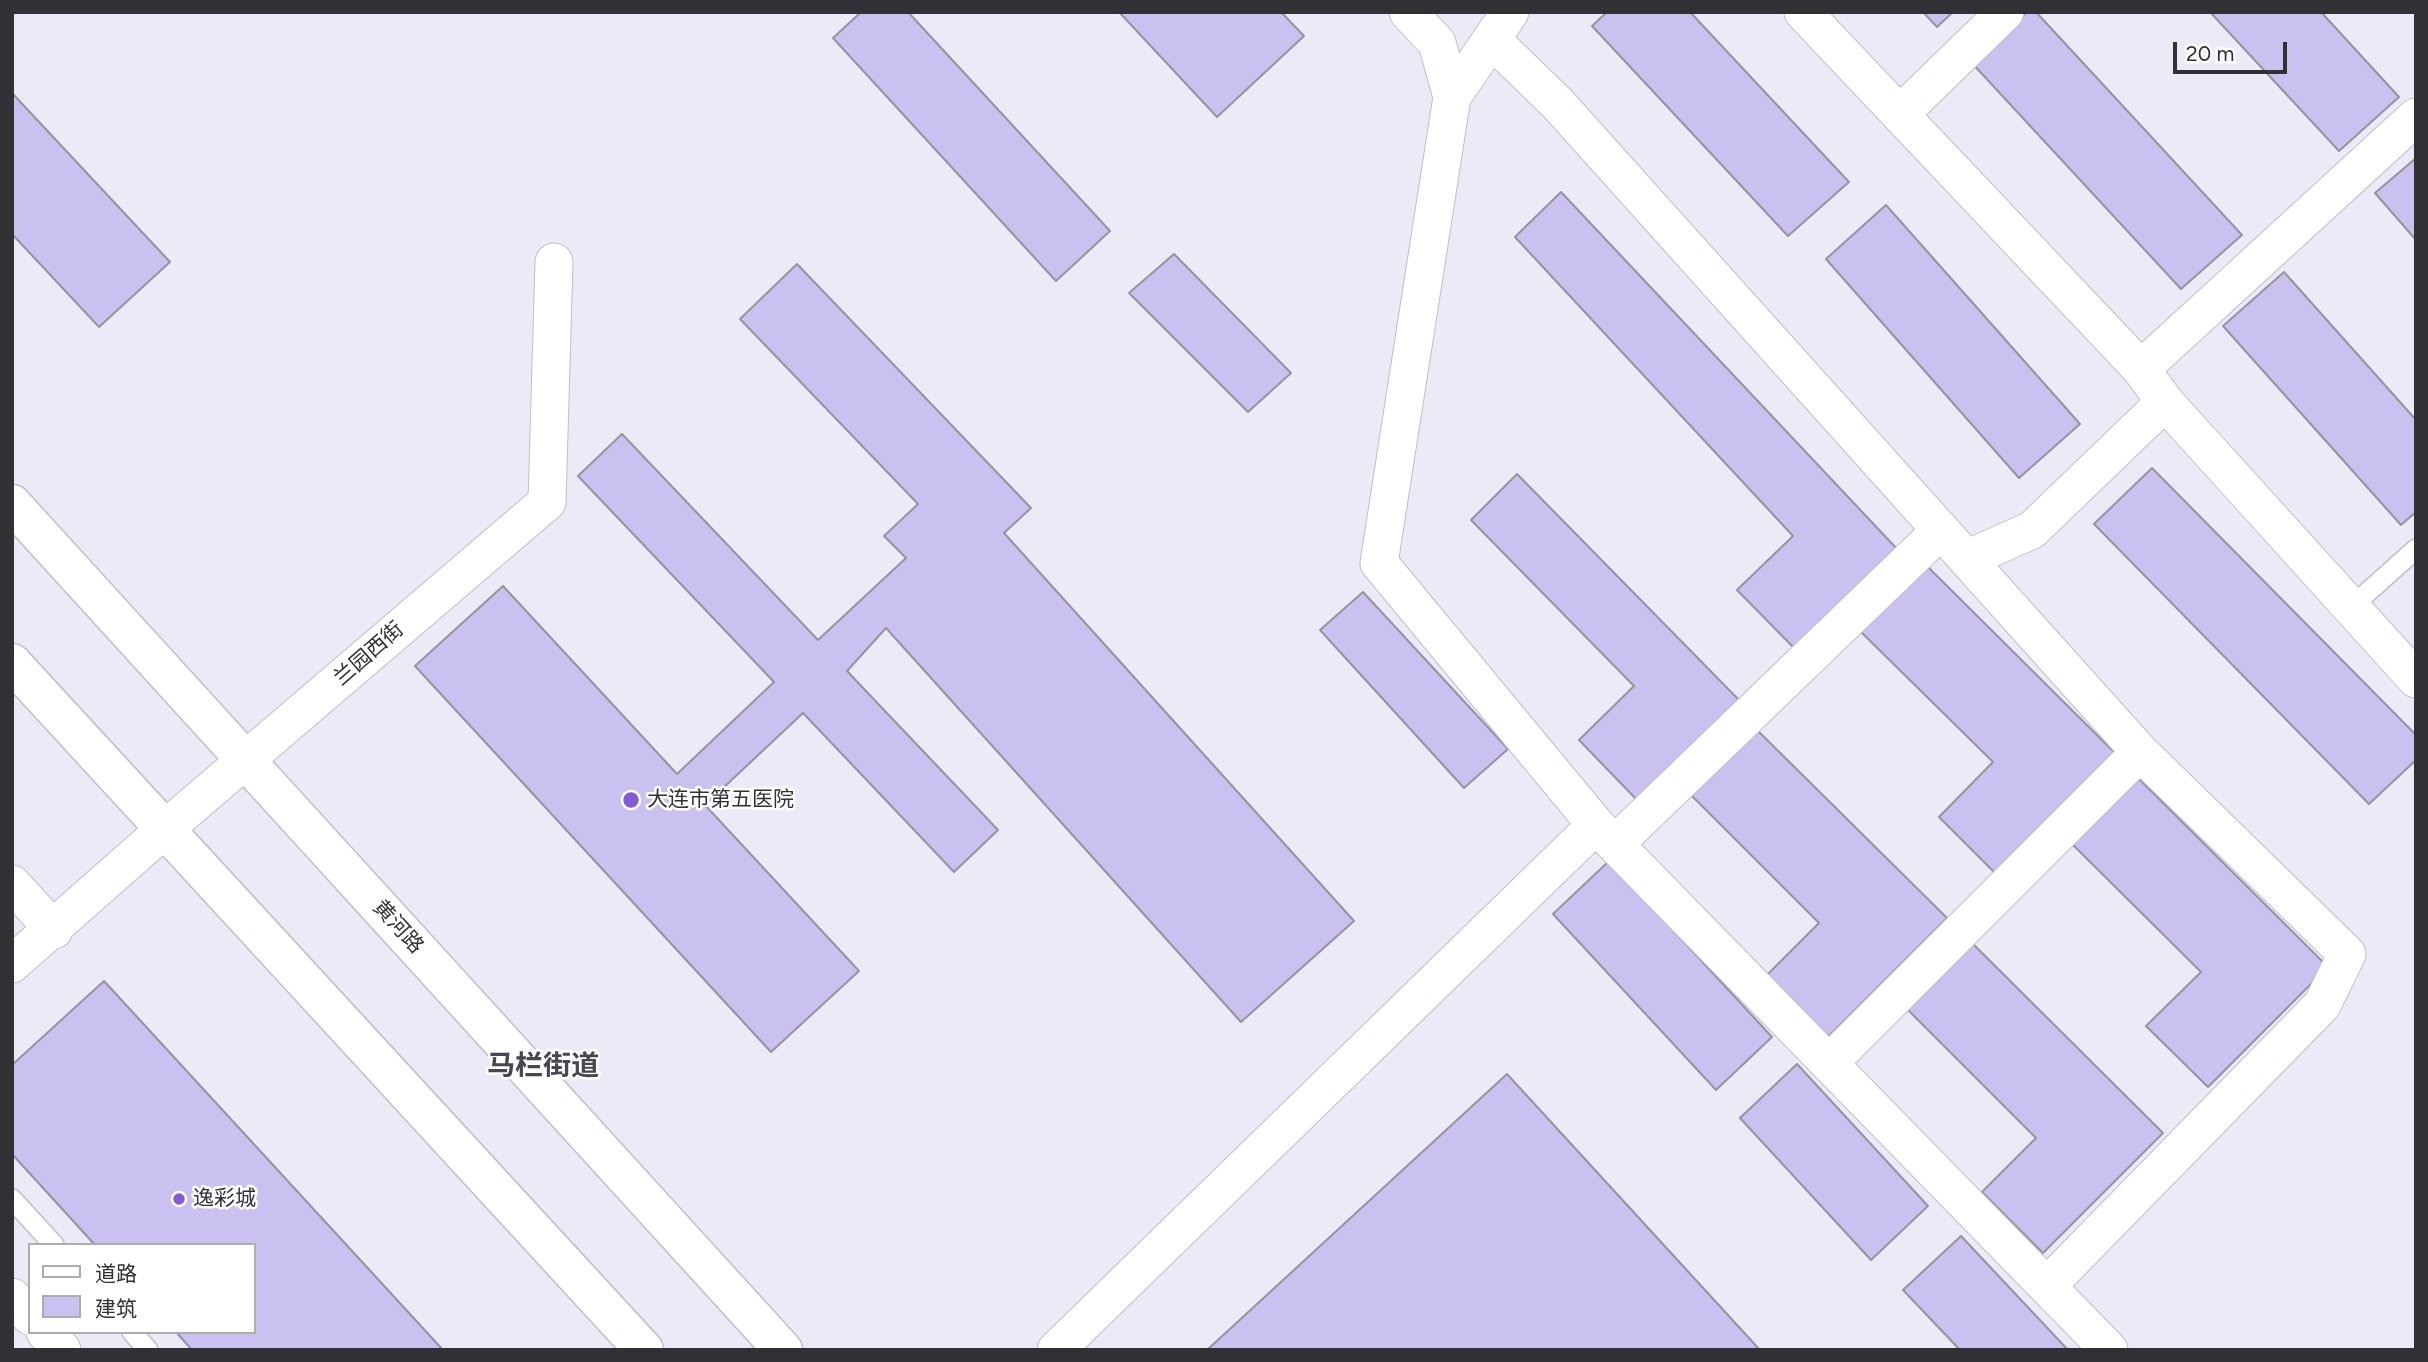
<!DOCTYPE html>
<html>
<head>
<meta charset="utf-8">
<style>
  body { margin:0 }
  #map { position:relative; width:2428px; height:1362px; overflow:hidden; background:#eceaf6; font-family:Figtree,"Noto Sans SC",sans-serif }
  canvas { display:block }
  .frame { position:absolute; inset:0; border:14px solid #313035; pointer-events:none }
  .legend { position:absolute; left:28px; top:1243px; width:228px; height:91px; box-sizing:border-box; background:#fff; border:2px solid #adacae; margin:0; padding:9px 12px; list-style:none; font-size:21px; color:#313035 }
  .legend li { display:flex; align-items:center; gap:14px; height:35px }
  .legend b { width:35px; border:2px solid #adacae }
  .scale { position:absolute; left:2173px; top:42px; width:114px; height:32px; box-sizing:border-box; border:4px solid #313035; border-top:0; padding-left:9px; font-size:21px; line-height:24px; white-space:nowrap; color:#313035; -webkit-text-stroke:5px #fff; paint-order:stroke }
</style>
</head>
<body>
<div id="map">
<canvas width="2428" height="1362"></canvas>
<div class="frame"></div>
<ul class="legend">
<li><b style="height:9px;background:#fff"></b>道路</li>
<li><b style="height:19px;background:#cbc1f0"></b>建筑</li>
</ul>
<div class="scale">20 m</div>
</div>
<script>
const context = document.querySelector('canvas').getContext('2d');
context.lineJoin = 'round';
function fillPath(path, color) { context.fillStyle = color; context.fill(path, 'evenodd'); }
function strokePath(path, color, width, dash) { context.strokeStyle = color; context.lineWidth = width; context.lineCap = dash ? 'butt' : 'round'; context.setLineDash(dash || []); context.stroke(path); }
function label(font, color, halo, rows, align = 'center') {
  context.font = font + ' Figtree,"Noto Sans SC",sans-serif'; context.lineWidth = 5; context.setLineDash([]); context.textBaseline = 'middle'; context.strokeStyle = halo; context.fillStyle = color; for (const [text, x, y, turn = 0] of rows) {
    context.save(); context.translate(x, y); context.rotate((+turn || 0) * Math.PI / 180); context.textAlign = isNaN(turn) ? turn : align; if (halo) context.strokeText(text, 0, 0); context.fillText(text, 0, 0); context.restore();
  }
}
const building = new Path2D(`
  M861 12H908L1110 231 1056 281 833 38Z
  M1119 12H1281L1304 36 1217 117Z
  M1607 12H1690L1849 182 1788 236 1592 26Z
  M1923 12H1953L1937 27Z
  M2027 12H2036L2242 235 2181 289 1971 62Z
  M2210 12H2321L2399 97 2339 151Z
  M12 93 170 262 99 327 12 234Z
  M2416 158V240L2375 193Z
  M1561 192 1898 550 1796 650 1737 590 1793 536 1515 237Z
  M1886 205 2080 424 2019 478 1826 259Z
  M1174 254 1291 373 1248 412 1129 293Z
  M797 264 1031 508 1004 533 1354 921 1241 1022 886 628 847 671 998 830 954 872 803 713 705 805 859 971 771 1052 415 666 503 586 677 774 774 682 578 476 622 434 818 640 906 558 884 536 918 504 740 319Z
  M2284 272 2416 420V512L2401 525 2223 326Z
  M2152 468 2416 735V760L2369 804 2094 524Z
  M1517 474 1739 700 1637 800 1579 740 1634 686 1471 520Z
  M1924 563 2120 758 2000 878 1939 817 1993 762 1858 629Z
  M1363 592 1508 749 1464 788 1320 630Z
  M1750 723 1947 918 1827 1038 1765 977 1819 923 1685 789Z
  M2132 772 2328 967 2208 1087 2146 1026 2201 972 2066 838Z
  M1609 861 1772 1037 1716 1090 1553 914Z
  M1967 938 2163 1133 2043 1253 1982 1192 2036 1138 1901 1003Z
  M104 981 443 1350H192L176 1332H254V1245H95L12 1154V1065Z
  M1797 1064 1928 1206 1871 1260 1740 1118Z
  M1507 1074 1760 1350H1207Z
  M1961 1236 2068 1350H1960L1903 1290Z`);
fillPath(building, '#cbc1f0');
strokePath(building, '#95939e', 2);
const lane = new Path2D(`
  M2351 607 2416 549
  M12 1199 54 1245
  M132 1332 148 1350`);
const street = new Path2D(`
  M1408 12 1437 43 1452 97 1379 563 1596 825 2109 1350
  M1803 12 2141 369 2165 402 2416 679
  M1492 40 1558 104 2140 752 2347 954 2322 1005 2047 1286
  M1452 97 1510 12
  M1900 114 2005 12
  M2141 369 2416 117
  M1969 558 2032 530 2165 402
  M1615 844 1941 530
  M12 884 54 930
  M12 964 165 829 547 502 554 262
  M1829 1063 2140 752
  M12 1297 30 1316
  M45 1332 62 1350
  M1056 1350 1596 825`);
const primary = new Path2D(`
  M12 504 783 1350
  M12 663 644 1350`);
strokePath(lane, '#c0bec9', 22);
strokePath(street, '#c0bec9', 39);
strokePath(primary, '#c0bec9', 41);
strokePath(lane, '#fff', 19);
strokePath(street, '#fff', 37);
strokePath(primary, '#fff', 38);
for (const [x, y, r, color] of [
  [631,800,9,"#825cd6"],
  [179,1199,7,"#825cd6"]
]) { const dot = new Path2D(); dot.arc(x, y, r, 0, 2 * Math.PI); context.fillStyle = color; context.fill(dot); strokePath(dot, '#fff', 2.5); }
label('21px', '#313035', '#fff', [
  ["兰园西街",369,654,-41],
  ["黄河路",398,927,48]
]);
label('21px', '#313035', '#fff', [
  ["大连市第五医院",647,800],
  ["逸彩城",193,1199]
], 'left');
label('bold 28px', '#484650', '#fff', [
  ["马栏街道",543,1067]
]);
</script>
</body>
</html>
